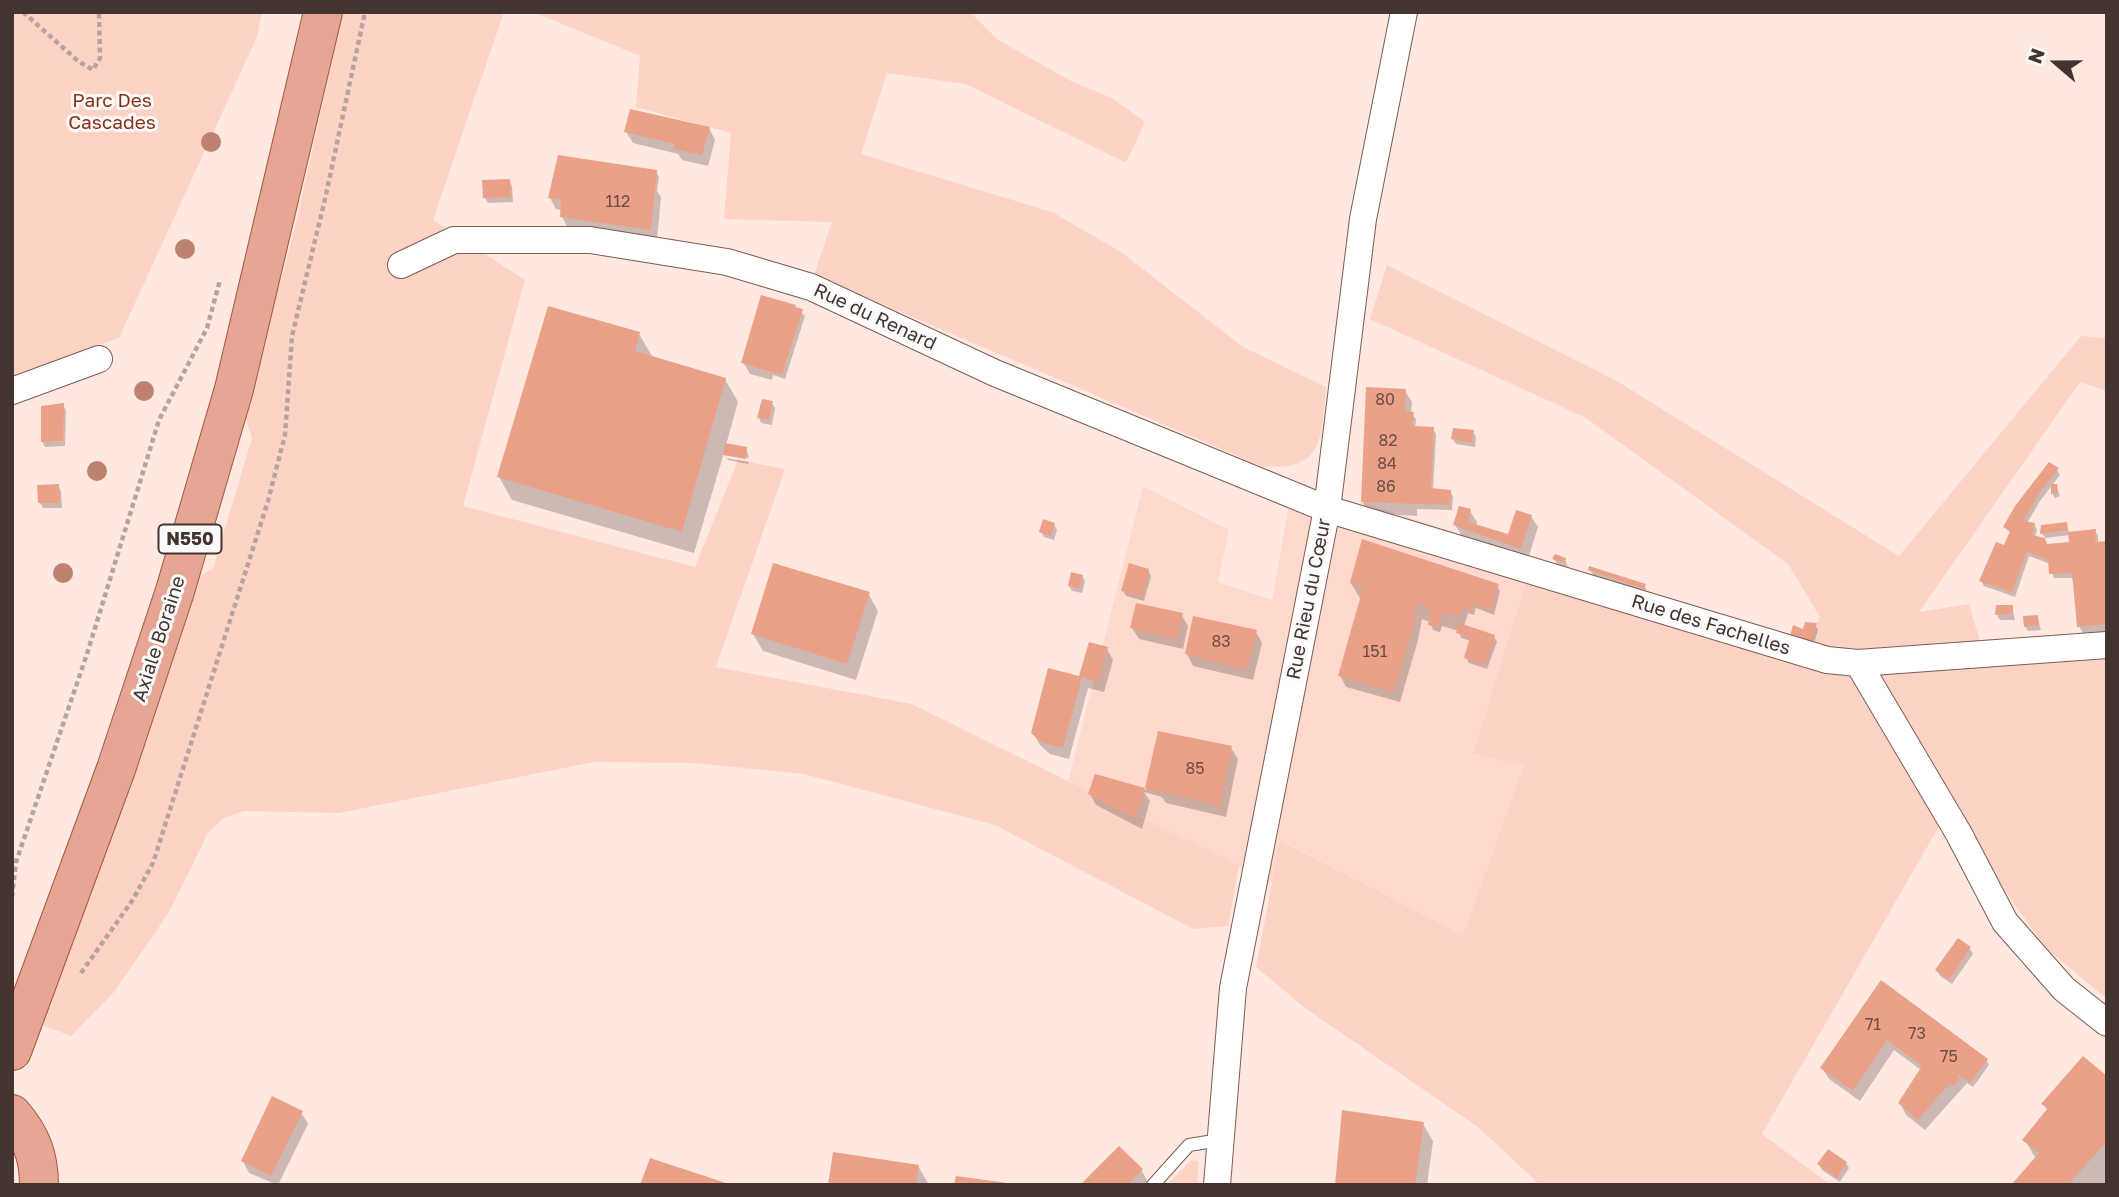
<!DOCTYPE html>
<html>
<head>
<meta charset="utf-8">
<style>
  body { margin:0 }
  #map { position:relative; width:2119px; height:1197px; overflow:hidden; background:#ffe8e0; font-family:"Golos Text",sans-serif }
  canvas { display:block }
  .frame { position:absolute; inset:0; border:14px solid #43342f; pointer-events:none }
  .north { position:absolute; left:2021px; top:28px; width:70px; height:70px; -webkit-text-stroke:5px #fafafa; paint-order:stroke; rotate:290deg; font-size:19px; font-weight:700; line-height:28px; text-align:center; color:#43342f }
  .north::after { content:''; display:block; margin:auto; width:24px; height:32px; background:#43342f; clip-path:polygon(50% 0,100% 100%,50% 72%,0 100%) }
</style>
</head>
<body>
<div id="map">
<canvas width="2119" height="1197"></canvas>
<div class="frame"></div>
<div class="north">N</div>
</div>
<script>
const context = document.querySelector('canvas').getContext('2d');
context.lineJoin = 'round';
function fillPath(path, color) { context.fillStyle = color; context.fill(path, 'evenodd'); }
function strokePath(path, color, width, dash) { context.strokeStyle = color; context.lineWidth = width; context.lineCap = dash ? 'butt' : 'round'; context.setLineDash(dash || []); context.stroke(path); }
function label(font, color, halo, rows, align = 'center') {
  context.font = font + ' "Golos Text",sans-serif'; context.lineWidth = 6; context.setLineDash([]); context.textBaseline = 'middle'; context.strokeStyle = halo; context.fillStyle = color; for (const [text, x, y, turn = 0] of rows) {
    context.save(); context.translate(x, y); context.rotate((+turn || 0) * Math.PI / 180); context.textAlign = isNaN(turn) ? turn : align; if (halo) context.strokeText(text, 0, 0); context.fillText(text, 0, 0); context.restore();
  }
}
fillPath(new Path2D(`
  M1143 486 1229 530 1218 582 1272 600 1289 505 1365 503 1533 558 1473 752 1524 765 1463 935 1281 840 1272 883 1068 782Z`), '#ffd9ce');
fillPath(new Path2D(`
  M12 12H262L257 37 119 338 12 376Z
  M343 12H504L433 220 525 280 463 506 695 567 738 460 785 469 716 667 912 704 1239 866 1228 926 1193 929 995 825 804 774 694 763 594 762 339 813 244 811 224 818 208 833 168 914 114 992 71 1036 40 1024 197 578 213 568 252 438 244 414 295 228Z
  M533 12H970L998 40 1071 81 1112 98 1145 122 1126 163 966 84 887 73 861 154 1052 212 1121 252 1243 347 1326 387C1321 437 1325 473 1261 466L814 275 832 222 724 219 731 133 636 107 640 56Z
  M1387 265 1617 381 1899 556 2081 336 2107 338V391L2080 382 1919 612 1969 604 1982 648 2107 632V999L2047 949 2004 890 1953 802 1762 1134 1831 1185H1540L1478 1127 1305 1008 1256 967 1280 840 1463 935 1524 765 1473 753 1533 558 1809 640 1820 617 1788 564 1586 418 1370 319Z
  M1191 1160 1199 1161 1197 1185H1167Z`), '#fdd3c6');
fillPath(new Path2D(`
  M709 128 715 140 708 166 682 160 678 154 633 143 626 132Z
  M656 172 659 177 657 191 661 197 657 240 568 228 562 217V210L556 209 550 198Z
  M509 181 512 186 513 202 488 203 485 198 484 182Z
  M795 306 805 316 785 379 773 375 772 380 750 374 743 362Z
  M639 334 652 356 725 379 738 402 726 445 746 448 749 458 726 454V457L724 453 694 553 512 500 499 477Z
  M1405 391 1412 402 1411 413 1416 419 1415 428 1433 429 1436 434 1433 490 1450 491 1453 497 1452 510 1417 509V516L1369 513 1362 501Z
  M772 403 775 408 772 425 761 423 759 418Z
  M63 405 66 410 65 446 45 447 42 441Z
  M1473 432 1476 437 1475 447 1456 444 1453 439Z
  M726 458 749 462 748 464 728 460Z
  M2057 470 2060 475 2040 501 2027 523 2034 524 2037 530 2035 537 2047 546 2071 544 2070 535 2045 538 2042 533 2066 524 2070 534 2095 531 2098 536V544L2107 543V635L2085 637 2079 626 2074 578H2054L2050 564 2029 556 2015 597 1984 586 1981 581 2005 547 2011 534 2005 527Z
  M58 486 61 491 62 508H43L40 503Z
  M2056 486 2060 496 2055 498 2052 493Z
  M1470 511 1477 522 1476 526 1510 537 1531 516 1538 527 1528 559 1462 536 1455 525Z
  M1054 524 1057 530 1054 540 1044 537 1041 532Z
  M1554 559 1565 560 1568 567 1557 564Z
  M1148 570 1151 576 1144 601 1126 596 1123 590Z
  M1590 570 1645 586 1647 593 1593 575Z
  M1082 576 1085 581 1082 593 1072 591 1069 586Z
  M1351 583 1497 586 1500 591 1494 615 1476 608 1474 615 1468 613 1464 626 1494 636 1497 642 1487 669 1469 663 1466 657 1471 641 1461 638 1459 631 1442 626 1440 632 1433 630 1430 622 1422 619 1418 640 1400 702 1346 687 1340 675 1361 600Z
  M868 593 878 611 856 680 763 651 753 634Z
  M2012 607 2015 620H2000L1997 615Z
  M1181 614 1188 626 1183 649 1139 639 1132 628Z
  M2037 616 2041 630 2028 631 2025 626Z
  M1815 625 1818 630 1813 646 1804 631Z
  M1256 632 1262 643 1253 680 1193 666 1187 654Z
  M1107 649 1113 660 1104 692 1088 688 1069 759 1050 754 1040 745 1033 733Z
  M1160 733 1231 748 1238 759 1226 817 1166 803 1162 797 1144 792 1150 801 1142 829 1096 805 1090 794 1096 776 1146 790Z
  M1970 949 1973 954 1952 984 1940 976 1937 970Z
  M1882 983 1986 1060 1989 1065 1973 1087 1967 1083 1925 1130 1906 1115 1900 1103 1921 1070 1894 1050 1860 1101 1829 1079 1822 1068Z
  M2107 1078V1185H2013L2036 1159 2025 1140 2048 1111 2043 1104Z
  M301 1112 308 1124 278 1185 249 1173 243 1161Z
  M1423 1124 1433 1141 1427 1185H1336Z
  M1846 1163 1849 1168 1840 1182 1822 1170 1819 1165Z
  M918 1166 929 1185H830Z
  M1141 1170 1150 1185H1083Z`), '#0003');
fillPath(new Path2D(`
  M630 109 710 127 702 155 673 149 675 144 624 132Z
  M558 155 657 170 651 230 560 217 561 200 548 198Z
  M510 179 511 197 483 198 482 180Z
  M761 295 796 305 795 307 803 309 782 375 741 363Z
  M548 306 640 332 635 351 726 378 682 532 497 477Z
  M1366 387 1406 389 1405 411 1414 412 1412 424 1414 426 1434 427 1431 488 1451 490 1450 505 1361 502Z
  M762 399 773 401 769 420 757 418Z
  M64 403 63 441 41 442V406Z
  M1453 428 1474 430 1472 443 1451 439Z
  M725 443 747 447 746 459 723 455Z
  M2049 462 2059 468 2038 495 2023 521 2035 523 2032 535 2045 538 2047 544 2069 542 2068 532 2096 529 2095 542 2107 541V624L2077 627 2072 573 2049 574 2048 560 2027 552 2012 592 1979 581 1996 542 2004 545 2010 531 2003 527 2015 506Z
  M59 484 60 503H38L37 485Z
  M2051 484H2057L2058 493 2051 494Z
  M1459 506 1471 509 1468 522 1508 534 1516 510 1532 515 1521 549 1453 525Z
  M1043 519 1055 523 1051 536 1039 532Z
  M2067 522 2068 530 2040 534 2041 525Z
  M1362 539 1499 584 1491 611 1473 604 1472 611 1462 608 1459 616 1442 613 1438 627 1428 625 1431 609 1417 604 1413 628 1394 692 1338 676 1363 588 1350 583Z
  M1555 554 1566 558 1565 563 1552 559Z
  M773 563 870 592 847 664 751 634Z
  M1129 563 1149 569 1142 597 1121 591Z
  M1589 566 1646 584 1644 589 1588 570Z
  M1071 572 1083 575 1079 589 1068 586Z
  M1136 603 1183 613 1177 639 1130 628Z
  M1996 605H2013V614L1995 615Z
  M2038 615 2039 625 2024 627 2023 616Z
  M1193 616 1257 630 1247 670 1185 654Z
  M1805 622 1817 623 1810 642 1790 636 1793 625 1803 629Z
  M1459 623 1495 635 1485 665 1464 658 1470 637 1456 633Z
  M1089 642 1108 647 1098 682 1082 677 1063 748 1042 743 1031 733 1048 668 1079 676Z
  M1158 731 1232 746 1220 806 1145 788Z
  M1095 774 1145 788 1136 819 1088 794Z
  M1958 938 1971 947 1949 980 1935 970Z
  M1881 980 1988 1059 1970 1083 1958 1075 1957 1077 1960 1079 1954 1086 1951 1084 1942 1092 1918 1120 1898 1103 1922 1066 1887 1040 1853 1091 1820 1068Z
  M2083 1056 2107 1076V1141L2068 1185H2011L2039 1153 2022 1140 2048 1108 2041 1104Z
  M272 1096 303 1111 271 1176 241 1161Z
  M1342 1110 1424 1122 1415 1185H1335Z
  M1119 1146 1143 1169 1128 1185H1080Z
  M1828 1149 1847 1162 1837 1178 1817 1164Z
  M833 1152 919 1165 916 1185H828Z
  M650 1158 729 1184V1185H640Z
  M956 1176 1007 1183V1185H954Z`), '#eba088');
const lane = new Path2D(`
  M1153 1185 1189 1145 1220 1140`);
const street = new Path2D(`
  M401 265 454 240H590L727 262 811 287 995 373 1327 509 1827 660 1858 663 2107 645
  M12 391 99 359
  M1858 663 1959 834 2005 922 2064 989 2107 1023
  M1217 1185 1233 988 1327 509 1363 219 1404 12`);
const primary = new Path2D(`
  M12 1051 116 769 175 591 234 389 323 12
  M12 1114C31 1136 39 1156 39 1185`);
strokePath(lane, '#7d5c52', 14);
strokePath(street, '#7d5c52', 28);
strokePath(primary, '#a25841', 40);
strokePath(new Path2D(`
  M23 12 78 61 93 70 100 58 99 12
  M12 897 16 862 87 654 159 420 207 328 220 280
  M81 973 132 901 153 863 268 501 285 435 292 336 325 199 365 12`), '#b7a39d', 4.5, [5, 3.5]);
strokePath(lane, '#fff', 12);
strokePath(street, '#fff', 26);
strokePath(primary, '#e6a693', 38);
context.fillStyle = '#be8370';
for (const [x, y] of [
  [211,142],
  [185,249],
  [144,391],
  [97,471],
  [63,573]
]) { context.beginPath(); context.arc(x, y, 10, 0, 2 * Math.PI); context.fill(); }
label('16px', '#6d4f45', null, [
  ["112",618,202],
  ["80",1385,400],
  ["82",1388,441],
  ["84",1387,464],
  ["86",1386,487],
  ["83",1221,642],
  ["151",1375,652],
  ["85",1195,769],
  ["71",1873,1025],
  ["73",1917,1034],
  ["75",1949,1057]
]);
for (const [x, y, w] of [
  [190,539,63]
]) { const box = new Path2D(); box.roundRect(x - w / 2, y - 14.5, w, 29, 5); context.fillStyle = '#fafafa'; context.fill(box); strokePath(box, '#43342f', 2); }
label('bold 18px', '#43342f', null, [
  ["N550",190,539]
]);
label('19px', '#893114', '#fafafa', [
  ["Parc Des",112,101],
  ["Cascades",112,123]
]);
label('19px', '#43342f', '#fafafa', [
  ["Rue du Renard",875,317,25],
  ["Rue Rieu du Cœur",1309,599,-79],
  ["Rue des Fachelles",1711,625,17],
  ["Axiale Boraine",159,639,-72]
]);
</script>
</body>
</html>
